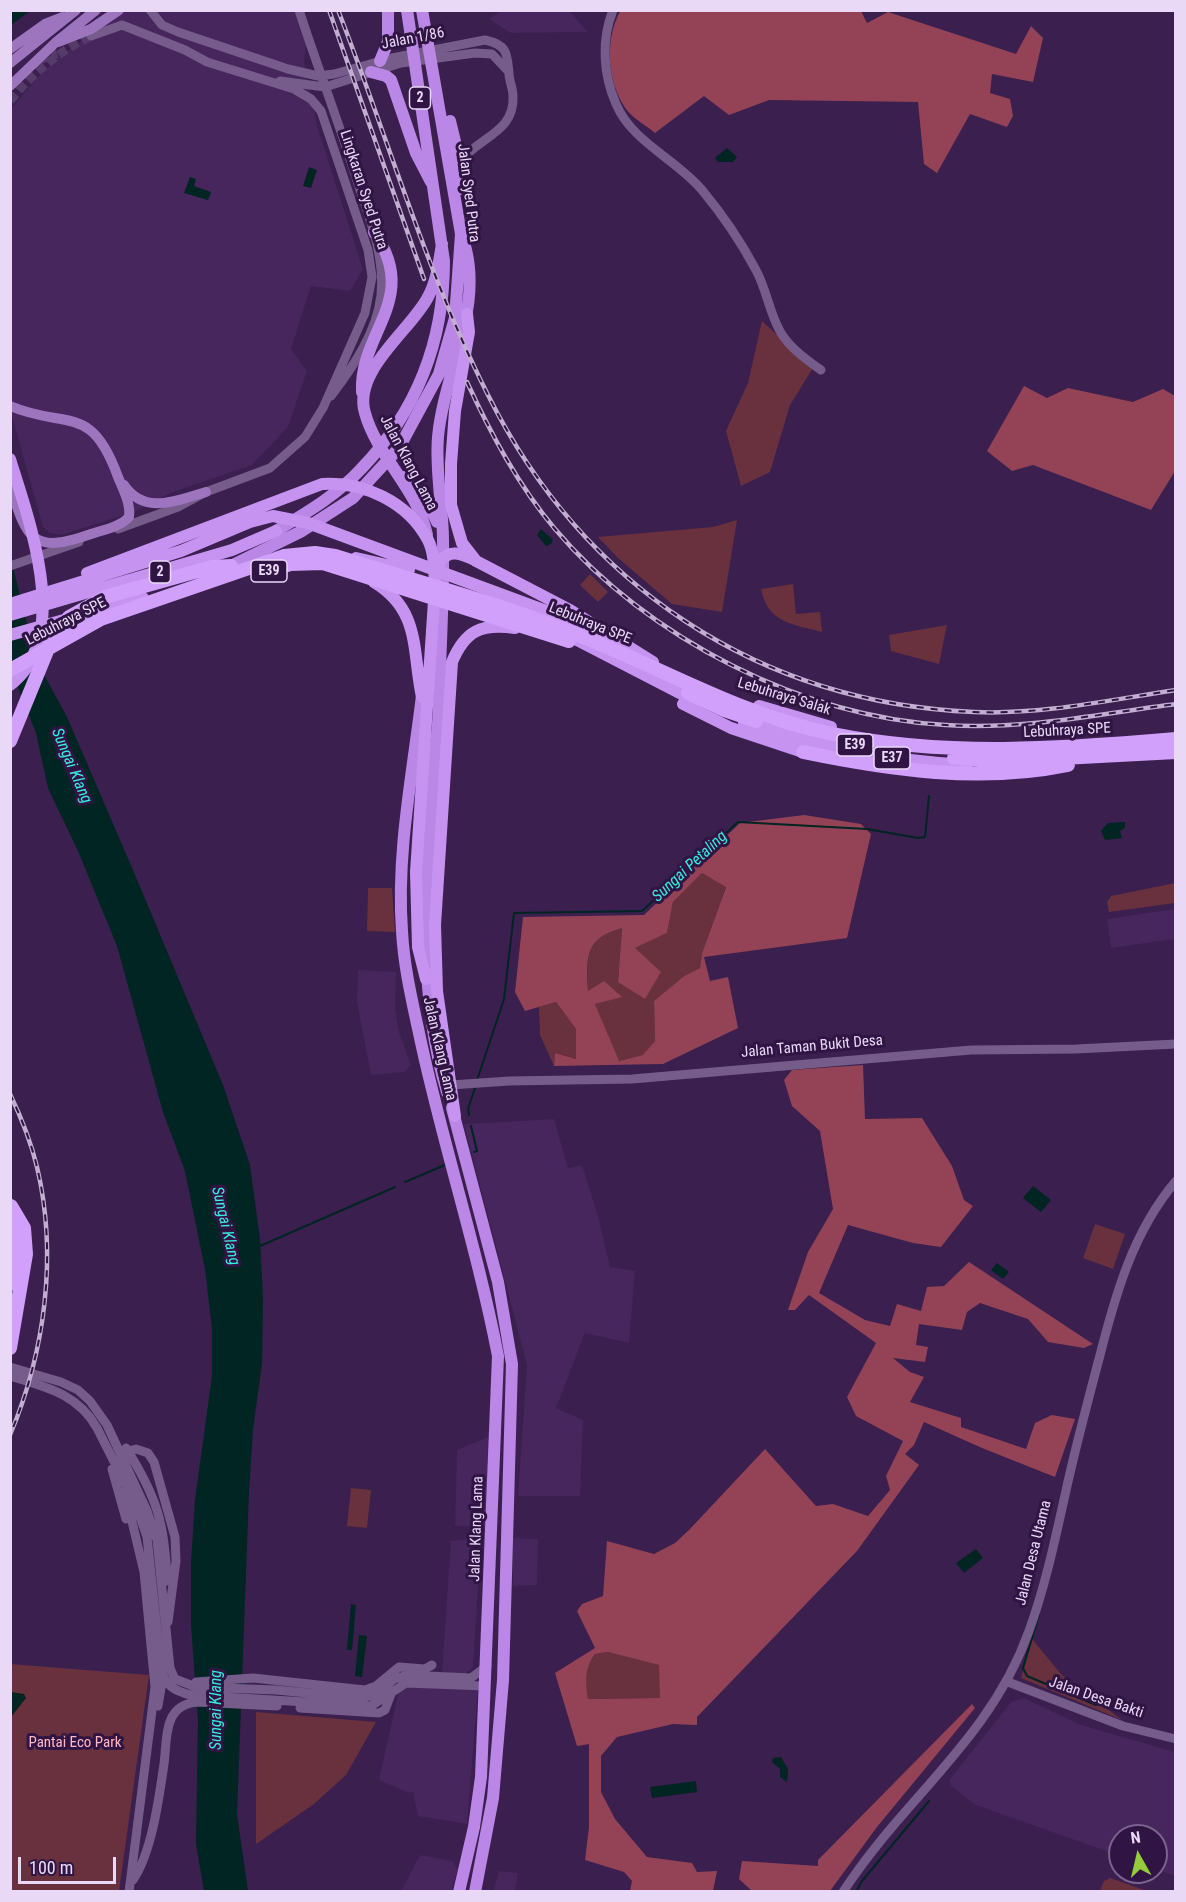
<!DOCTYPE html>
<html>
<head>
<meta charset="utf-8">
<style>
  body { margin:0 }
  #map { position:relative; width:1186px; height:1902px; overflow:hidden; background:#3a1f4f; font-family:"Roboto Condensed",sans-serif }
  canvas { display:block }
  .frame { position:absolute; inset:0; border:12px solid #e9d9f7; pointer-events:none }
  .north { position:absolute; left:1108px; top:1824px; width:60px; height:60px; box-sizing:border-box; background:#301544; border:2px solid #7a638c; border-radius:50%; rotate:352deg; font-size:16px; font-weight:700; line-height:24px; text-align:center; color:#e9d9f7 }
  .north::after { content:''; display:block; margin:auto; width:21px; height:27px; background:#95cc3b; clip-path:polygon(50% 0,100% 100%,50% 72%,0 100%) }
  .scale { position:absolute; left:18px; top:1857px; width:98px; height:27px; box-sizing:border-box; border:3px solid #e9d9f7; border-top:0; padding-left:8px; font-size:18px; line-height:21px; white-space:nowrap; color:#e9d9f7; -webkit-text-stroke:4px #301544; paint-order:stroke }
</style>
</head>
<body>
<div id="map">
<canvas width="1186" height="1902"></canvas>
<div class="frame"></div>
<div class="north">N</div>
<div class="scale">100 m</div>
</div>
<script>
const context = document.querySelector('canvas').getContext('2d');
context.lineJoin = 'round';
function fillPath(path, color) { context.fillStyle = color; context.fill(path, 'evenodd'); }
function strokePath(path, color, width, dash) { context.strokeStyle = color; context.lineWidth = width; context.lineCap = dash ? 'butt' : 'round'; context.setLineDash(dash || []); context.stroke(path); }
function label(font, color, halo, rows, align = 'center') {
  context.font = font + ' "Roboto Condensed",sans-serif'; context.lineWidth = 6; context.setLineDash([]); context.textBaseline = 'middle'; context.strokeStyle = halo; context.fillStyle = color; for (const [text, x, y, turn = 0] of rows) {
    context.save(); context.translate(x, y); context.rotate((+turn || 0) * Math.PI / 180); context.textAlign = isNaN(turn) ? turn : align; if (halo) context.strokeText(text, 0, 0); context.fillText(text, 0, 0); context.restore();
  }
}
fillPath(new Path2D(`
  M123 11H304L308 26 304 63 318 129 363 269 350 291 311 286 291 349 307 371 288 427 252 465 170 493 134 512 61 535 50 533 43 527 11 413 10 110 36 79 59 57Z
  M501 11H569L588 32 511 33 489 19Z
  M1175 909V939L1111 948 1107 919Z
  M358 970 396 972 395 1008 399 1032 411 1065 404 1072 371 1075 357 1002Z
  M554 1119 568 1168 582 1165 599 1219 610 1267 635 1271 629 1343 585 1333 556 1408 583 1420 580 1496H518L527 1365 464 1124Z
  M488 1437 486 1527 455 1526 457 1450Z
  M481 1538 473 1667 465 1674 442 1672 451 1541Z
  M513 1538 538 1539 537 1585 513 1586Z
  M406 1687 478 1689 467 1824 418 1816 413 1791 409 1793 379 1780 399 1690Z
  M1024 1698 1081 1725 1175 1752V1876L1156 1869V1836H1120V1856L976 1805 951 1786 950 1779 1011 1702Z
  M420 1855 452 1861 458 1869 451 1891H401Z
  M499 1871 518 1873 515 1891H493Z`), '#46265d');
fillPath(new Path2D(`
  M762 321 813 368 790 405 770 472 741 486 726 431 748 383Z
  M737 520 722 612 672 604 618 558 598 537 713 527Z
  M590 574 608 592 598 602 580 585Z
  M793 584 796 614 820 612 822 632C792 624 768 623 761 589Z
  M947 625 939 664 891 651 889 635Z
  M702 873 726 886 702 953 700 968 684 976 654 1001 655 1041 644 1055 618 1061 595 1004 621 996 588 991C587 956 584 940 622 927L618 982 635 948 667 933 673 902Z
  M1175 883V903L1109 912 1107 902 1111 896Z
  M368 888H392L395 932 367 931Z
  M556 1002 576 1029V1059L555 1053 554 1066 540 1035 539 1007Z
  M1095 1224 1125 1234 1113 1269 1083 1258Z
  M351 1488 371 1490 367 1528 347 1526Z
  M1032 1639 1061 1674 1122 1720 1021 1678Z
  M608 1652 660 1665V1698L588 1699C586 1681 584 1669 595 1654Z
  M10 1664 149 1675 119 1891H11Z
  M256 1712 376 1722 346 1775 314 1804 256 1844Z
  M1110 1878 1147 1891H1100L1104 1881Z`), '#69313d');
fillPath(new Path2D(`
  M621 10 861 11 867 23 888 12 1016 54 1031 26 1043 38 1033 82 992 74 990 93 1010 99 1013 116 1007 127 970 114 937 173 924 164 918 102 769 100 729 115 704 96 655 133C647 126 632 118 626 109 607 82 604 39 621 10Z
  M1024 386 1047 398 1068 388 1133 402 1163 389 1175 396V471L1151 510 1033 465 1012 471 987 451Z
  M804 815 861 824 871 834 847 938 704 957 710 981 728 977 738 1028 663 1064 554 1066 555 1053 576 1059V1029L556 1002 525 1011 515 992 523 917 644 915 740 823ZM702 873 726 887 702 953 700 968 684 976 654 1001 655 1041 643 1055 619 1061 595 1004 622 997 604 981 588 991C586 957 585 938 622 928L618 982 645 999 661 972 635 948 667 933 673 902Z
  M863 1065 865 1119 922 1118 952 1166 964 1200 973 1206 941 1247 913 1243 848 1225 819 1293 865 1320 890 1326 897 1304 921 1311 927 1287 944 1286 969 1262 1093 1344 1084 1348 1048 1342 1028 1319 980 1303 967 1312 962 1330 919 1324 916 1345 928 1347 925 1362 893 1358 910 1372 924 1377 910 1402 961 1418V1427L1026 1449 1035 1423 1052 1415 1075 1419 1055 1477 982 1448 924 1422 914 1445 905 1454 919 1465 857 1551 697 1717V1725L673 1724 617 1737 601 1756V1792L615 1819 647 1857 692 1863 697 1872 717 1871 713 1891H630L632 1881 624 1872 585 1860 589 1827V1744L577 1746 555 1673 595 1648 577 1611 582 1604 603 1596 607 1541 654 1554 675 1543 689 1530 765 1449 816 1506 833 1504 868 1516 890 1490 886 1476 903 1441 856 1416 847 1397 876 1343 809 1295 795 1310H788L808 1252 833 1209 820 1131 792 1106 784 1080 792 1070ZM608 1652 659 1665 660 1698 588 1699C586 1681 584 1669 595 1654Z
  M972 1704 975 1708 877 1827 830 1891H752L739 1879 742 1861 818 1866V1860Z`), '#934355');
fillPath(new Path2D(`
  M11 10H30V11L11 25Z
  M727 148 737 157 733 162H718L715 158Z
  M309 167 317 170 311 188 303 186Z
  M190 177 196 179 194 186 211 192 208 200 184 193Z
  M541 529 553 540 551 544 546 546 537 535Z
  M10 555 36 660 67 717 133 870 223 1085 250 1165 260 1239 263 1299 262 1364 253 1429 249 1492 237 1814 248 1891H204L196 1844 198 1720 191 1625V1563L195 1500 212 1376V1328L205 1269 185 1171 163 1112 117 946 78 851 48 788 36 733 11 670Z
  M1125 822V828L1120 831 1122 838 1105 840 1101 831 1108 823Z
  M1033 1186 1051 1200 1041 1212 1023 1198Z
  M997 1263 1009 1272 1003 1279 991 1270Z
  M976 1549 983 1558 964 1573 956 1563Z
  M351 1604 356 1605 352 1650H347Z
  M359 1635 367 1636 362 1677 355 1676Z
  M11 1692 24 1694 26 1698 11 1717Z
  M781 1757 788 1769 787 1782 780 1777V1769L772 1762 773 1758Z
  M696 1781 697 1792 652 1798 650 1787Z`), '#002522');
strokePath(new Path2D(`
  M477 1080 504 999 514 913 642 911 738 822 867 829 918 838 925 837 929 796
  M469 1115 468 1109 476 1085
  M471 1126 477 1151 474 1152
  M405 1182 445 1165
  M260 1246 395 1187
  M1039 1615 1023 1668 1027 1676 1096 1705
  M856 1892 862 1881 929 1801`), '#002522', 2);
strokePath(new Path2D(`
  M10 101C33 72 58 52 91 36`), '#543b68', 9, [9, 4.5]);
strokePath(new Path2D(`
  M37 60 57 53`), '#543b68', 10, [10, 5]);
strokePath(new Path2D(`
  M150 10 162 25 178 32 288 69 318 76 334 74 392 58 485 40C508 45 507 54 509 73 509 81 513 88 513 96 515 133 478 137 460 162
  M299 10C318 69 340 125 358 184 370 219 385 257 381 295 377 332 353 367 331 396
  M613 10C601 40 603 74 616 104 632 142 676 159 702 190 722 214 741 242 756 270 767 290 769 313 781 333 790 348 807 360 821 370
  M91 36 122 25 185 50 207 62 294 89 311 99 321 111 368 250 372 277 365 313 323 408 305 437 270 468 206 492 178 507 118 529
  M280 81 325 87 401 63 475 53 492 54 508 71
  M10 566 79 542
  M451 1085 509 1081 632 1079 971 1050 1076 1049 1176 1044
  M10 1367 61 1382 78 1390 90 1401 107 1425 147 1511 157 1540 170 1668 175 1679 196 1687 276 1690 359 1698 375 1695 394 1679 408 1675 471 1678 487 1666
  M10 1376C46 1387 78 1394 97 1428L136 1505 147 1537 161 1667C164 1685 174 1691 191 1695L371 1706 406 1683 485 1686
  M126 1448C157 1497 165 1524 167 1581
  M119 1458 122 1453 136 1449 148 1453 154 1462 175 1537 176 1561 168 1622
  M112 1469 126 1519
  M125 1492 144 1572 155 1687 129 1892
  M196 1682 253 1678 365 1690 376 1686 399 1667 425 1669 432 1665
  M1008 1682 1123 1726 1176 1739
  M158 1706 163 1676
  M300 1708 379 1713 385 1710 391 1694
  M133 1880C152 1852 159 1798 164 1764 166 1750 165 1732 171 1719 176 1708 186 1703 197 1702L277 1706
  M843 1892C903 1799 990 1740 1029 1631 1045 1587 1055 1540 1065 1495 1075 1449 1087 1404 1099 1359 1115 1296 1133 1231 1176 1181`), '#755c8a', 9);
strokePath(new Path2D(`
  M58 42 91 29 119 10
  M10 49 45 24 63 17
  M10 63 76 10
  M10 86 55 43 96 10
  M10 406C67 430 91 402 118 477 123 489 131 504 129 517 120 527 103 530 91 534 32 555 27 539 10 486
  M124 485C145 516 177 500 206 492`), '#9d75be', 10);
strokePath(new Path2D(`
  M380 61 388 42V10
  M371 72 386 76 391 80 416 153 431 182
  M450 121 460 162V189
  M362 392C359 332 421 299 374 232
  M404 477 427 500 437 522
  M276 531C306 513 337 495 361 469 417 411 444 341 444 261L407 10
  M427 535C418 489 377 457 365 413 352 371 412 329 428 297 437 281 439 261 442 244
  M231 566 302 531 353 498 399 448 439 374 455 318 461 234 422 10
  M423 687C414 767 396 850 402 931 404 970 414 1009 422 1047 445 1151 478 1252 498 1356L481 1777 474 1827 459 1892
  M447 1092C415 986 427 876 434 768 435 747 439 725 439 704 440 650 444 595 443 541 443 507 435 472 438 437 444 370 488 302 461 234
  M452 1108 498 1282 512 1364 503 1680 493 1798 475 1892`), '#bb87e6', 12);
strokePath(new Path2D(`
  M467 314 469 332 455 411 451 464V505L462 543 476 561 570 610 653 662
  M10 459C29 521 73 637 10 685
  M356 558 409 570
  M440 562C449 548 462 554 475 560
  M87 573 322 484C363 481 408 502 428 540 435 554 434 571 435 586L416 872 418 947 426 979
  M374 582C421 610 412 651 422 697
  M10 604 181 551 250 522 273 516 308 523 546 611 616 644
  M10 615 232 550 276 531
  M10 635 143 598
  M577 640 697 702
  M683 704 731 728 803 752 812 753
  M759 706 831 727
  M744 722C819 746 888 761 967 765
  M455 1116 437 991 435 925 452 662C465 631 481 623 515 628`), '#c694f0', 12);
strokePath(new Path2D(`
  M260 574 290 564 323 563 569 641
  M10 670 101 619 284 556 315 553 335 556C415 581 498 603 576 634 662 668 742 716 833 734 947 757 1060 749 1176 739
  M688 693 724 710 756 721
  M10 741 49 646 69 617 105 597 212 567 231 566
  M803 752C890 770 981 783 1068 765
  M954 758 1005 761 1176 752
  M10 1284 13 1261 12 1214
  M10 1348 26 1254 24 1228 11 1206`), '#d1a0fb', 14);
const rail = new Path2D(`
  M329 10 424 279
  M338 10C388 138 426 272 488 395 583 586 759 703 974 712 1041 715 1109 700 1176 690
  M467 382C491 434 518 485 555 529 647 638 804 718 946 725 1025 730 1098 714 1176 704
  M10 1094C21 1117 31 1142 37 1167 58 1255 45 1352 10 1435`);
strokePath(rail, '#c1aed0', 4.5);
strokePath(rail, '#301544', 2, [7]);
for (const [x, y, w] of [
  [420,98,21],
  [269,571,36],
  [160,572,21],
  [855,745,36],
  [892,758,36]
]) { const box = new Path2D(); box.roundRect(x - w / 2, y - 11, w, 22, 4.5); context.fillStyle = '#301544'; context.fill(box); strokePath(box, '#e9d9f7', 1.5); }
label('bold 14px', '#e9d9f7', null, [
  ["2",420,98],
  ["E39",269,571],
  ["2",160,572],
  ["E39",855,745],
  ["E37",892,758]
]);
label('15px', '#e9d9f7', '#301544', [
  ["Jalan 1/86",413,39,-11],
  ["Lingkaran Syed Putra",363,190,72],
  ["Jalan Syed Putra",468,193,83],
  ["Jalan Klang Lama",408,463,62],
  ["Lebuhraya SPE",66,622,-27],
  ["Lebuhraya SPE",590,624,22],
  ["Lebuhraya Salak",784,697,17],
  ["Lebuhraya SPE",1067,731,-3],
  ["Jalan Taman Bukit Desa",812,1047,-5],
  ["Jalan Klang Lama",439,1049,77],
  ["Jalan Klang Lama",477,1529,-88],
  ["Jalan Desa Utama",1034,1553,-76],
  ["Jalan Desa Bakti",1096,1698,19]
]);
label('15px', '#ffb8c3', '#301544', [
  ["Pantai Eco Park",75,1743]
]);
label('italic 16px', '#37ece1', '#301544', [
  ["Sungai Klang",71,766,67],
  ["Sungai Petaling",690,867,-43],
  ["Sungai Klang",225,1226,77],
  ["Sungai Klang",217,1710,-90]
]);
</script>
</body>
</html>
